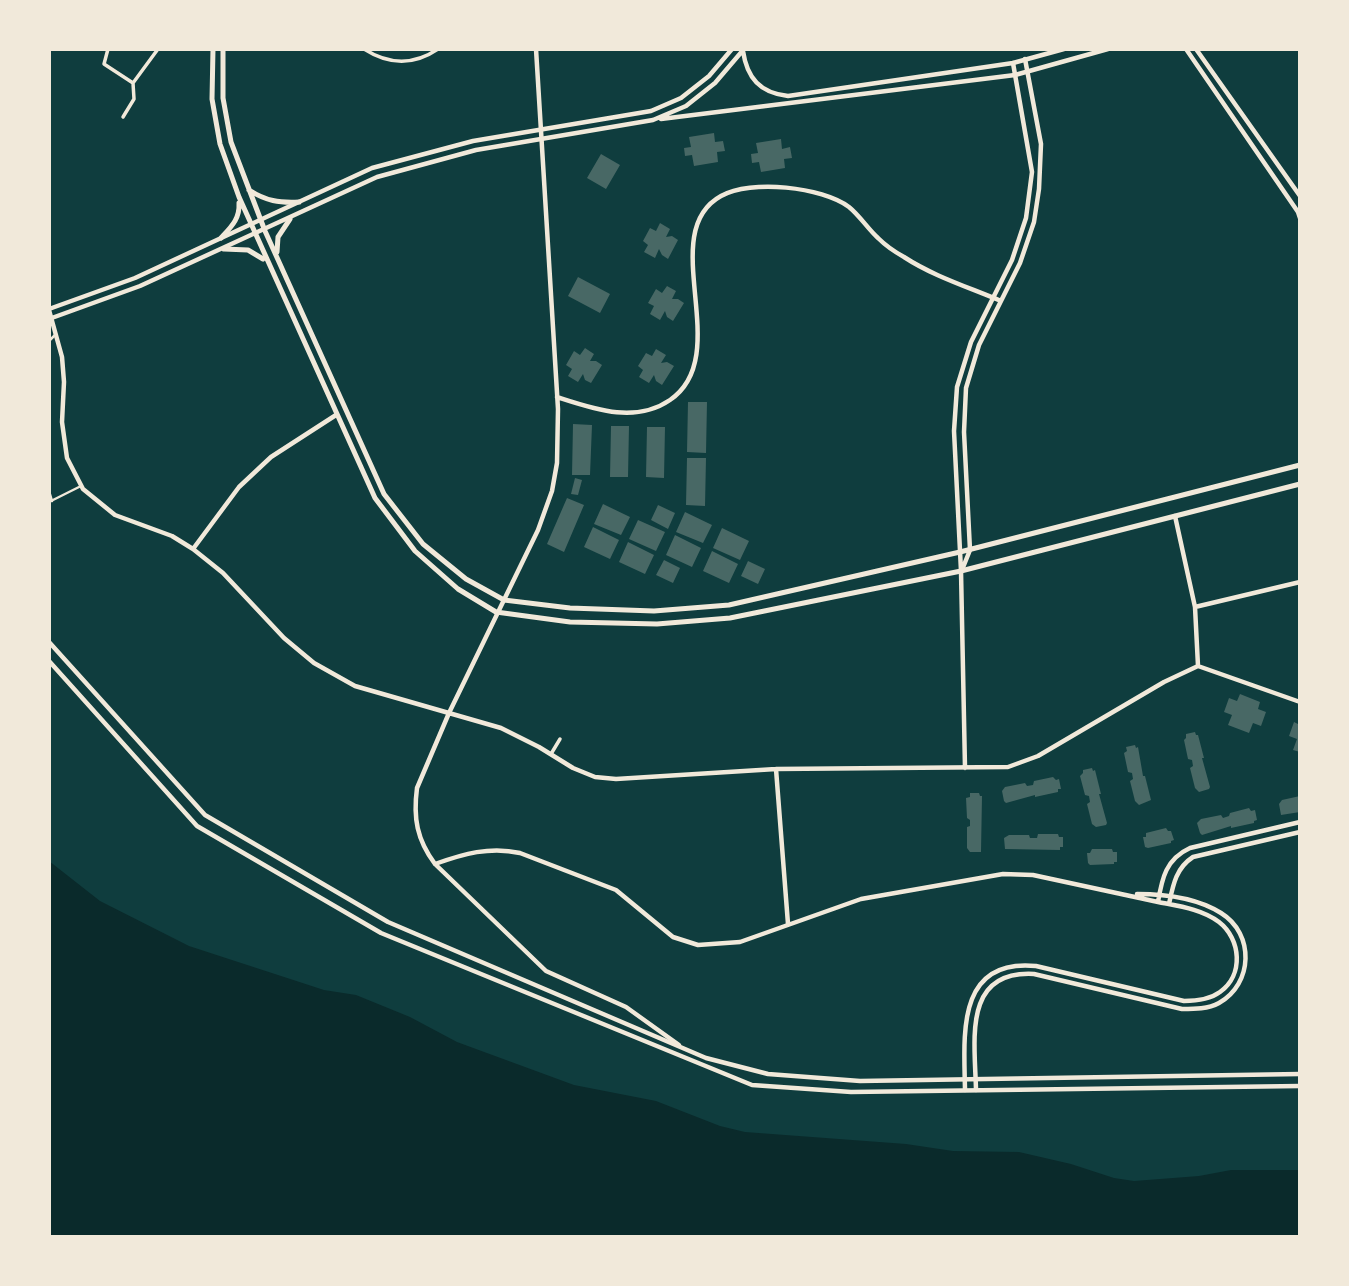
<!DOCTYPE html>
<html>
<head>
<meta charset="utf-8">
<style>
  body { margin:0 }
  #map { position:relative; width:1349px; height:1286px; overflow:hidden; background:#0f3d3e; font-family:Roboto,sans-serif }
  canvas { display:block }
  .frame { position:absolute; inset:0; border:51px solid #f1e9da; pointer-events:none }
</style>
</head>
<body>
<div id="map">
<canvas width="1349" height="1286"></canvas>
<div class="frame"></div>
</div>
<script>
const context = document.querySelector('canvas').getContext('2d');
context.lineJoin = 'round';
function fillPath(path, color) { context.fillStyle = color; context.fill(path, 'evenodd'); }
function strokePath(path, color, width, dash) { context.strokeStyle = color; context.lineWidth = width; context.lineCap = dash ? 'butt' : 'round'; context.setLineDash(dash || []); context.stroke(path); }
fillPath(new Path2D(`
  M49 861 100 901 189 946 324 990 356 995 410 1017 457 1042 574 1085 656 1101 720 1126 745 1132 906 1144 953 1151 1019 1152 1071 1164 1114 1178 1134 1181 1199 1176 1231 1170H1300V1237H49Z`), '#0a2a2b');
fillPath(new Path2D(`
  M714 133 715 142 723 141 725 151 717 152 718 162 694 166 692 155 685 156 684 148 691 147 689 137Z
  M781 139 782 149 790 147 792 158 784 159 785 168 761 172 759 162 752 163 751 154 758 153 756 143Z
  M601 154 620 165 606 189 587 178Z
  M660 223 670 229 666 237 672 236 678 240 668 259 662 255 659 249 655 258 644 252 648 245 643 241 650 228 656 231Z
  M578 277 610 294 600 313 568 296Z
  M667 286 676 291 672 299H678L684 303 673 321 667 317 665 311 660 320 650 314 654 306 648 303 656 289 662 293Z
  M585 348 594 354 590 361H596L602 365 591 383 585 380 583 374 578 382 568 376 572 369 566 365 574 351 580 355Z
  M656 349 666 355 661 363 667 362 674 366 662 385 656 381 654 375 649 383 639 377 643 370 638 366 646 353 652 356Z
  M688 402H707L706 453 687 452Z
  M573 424 592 425 590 475H572Z
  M611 426H629L628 477H610Z
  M647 427H665L664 478 646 477Z
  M687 458H706L705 506 686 505Z
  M575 478 582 480 578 495 571 494Z
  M567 498 584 505 564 552 547 544Z
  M603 504 630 517 621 535 594 524Z
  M658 505 675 513 668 529 651 520Z
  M685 512 712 525 703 543 676 532Z
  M638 520 665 532 656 551 629 539Z
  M593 527 619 540 610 559 584 547Z
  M722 528 749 541 740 560 713 548Z
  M675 535 701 548 692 567 666 555Z
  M628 542 654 555 645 574 619 562Z
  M712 551 738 564 729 583 703 571Z
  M664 560 680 568 673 583 656 575Z
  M748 561 765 569 758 584 741 576Z
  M1240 694 1260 702 1258 709 1266 712 1261 726 1253 723 1249 733 1228 725 1232 715 1224 712 1229 698 1237 701Z
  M1294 722 1300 725V752L1293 750 1297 739 1289 736Z
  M1195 732 1196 735H1198L1204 758H1202L1210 787 1209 789 1199 792 1195 788 1190 768 1193 766 1192 760 1188 759 1184 740 1186 738V734Z
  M1135 745 1136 748 1138 747 1143 776H1145L1151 800 1139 805 1135 801 1130 781 1133 779 1132 773 1128 772 1124 753 1127 751 1126 747Z
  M1092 768 1093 771 1095 770 1101 794H1099L1107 823 1106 825 1096 827 1092 824 1087 804 1090 802 1089 796 1085 795 1080 776 1083 773V770Z
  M1053 777 1056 780 1059 779 1061 789H1058V792L1035 797V795L1006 803 1004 801 1002 791 1005 787 1025 783 1027 786 1033 785 1034 781Z
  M970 793H979L980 796H982L981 852H970L967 848V827L970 826V820L967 818 966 798 970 797Z
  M1300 796V812L1281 815 1279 804 1282 800Z
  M1249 808 1251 811 1255 810 1257 820 1254 821V823L1231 828V826L1202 835 1200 833 1197 823 1201 819 1221 815 1223 818 1229 816 1230 813Z
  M1166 828 1168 831H1171L1174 840 1171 841V843L1148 848 1145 847 1143 837H1146V833Z
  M1038 834H1058L1059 837H1063V847H1060V850L1005 849 1004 838 1009 835H1029L1030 838H1037Z
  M1092 849H1112L1113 852H1117V862H1114V864L1090 865 1088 863 1087 853H1090Z`), '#486865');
strokePath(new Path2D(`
  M49 341 56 334
  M49 491 52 501
  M49 502 81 486`), '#f1e9da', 2.5);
strokePath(new Path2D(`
  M108 49 104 64 133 83
  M364 49C389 65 413 66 438 49
  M123 117 134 99 133 83 158 49
  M551 754 560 739`), '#f1e9da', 3.5);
strokePath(new Path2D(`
  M536 49 558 409 557 463 552 491 538 530 449 713 417 788C413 818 417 840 435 864L546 971 626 1007 679 1045
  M1186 49 1298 212 1300 218
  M1196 49 1300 196
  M49 310 62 357 64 382 62 422 67 458 83 489 115 515 172 536 193 549 223 573 284 638 314 663 355 686 501 728 539 747 573 768 595 777 616 779 776 769 1008 767 1038 756 1164 682 1198 666 1300 702
  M557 397C594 409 635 424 670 400 736 355 654 233 721 196 751 179 822 187 849 207 860 216 868 229 878 238 885 245 895 252 904 257 933 276 968 287 1001 301
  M1175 516 1195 607 1198 666
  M193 549 239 487 271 457 336 415
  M962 570 970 550 964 432 966 388 979 345 1020 263 1034 222 1039 189 1041 144 1025 59
  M1195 607 1300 582
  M965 768 961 571 954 431 957 387 971 342 1012 260 1026 218 1032 172 1013 63
  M776 769 788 924
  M435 864C463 854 490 846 520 853L616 890 673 937 698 945 740 942 861 899 1003 874 1033 875 1158 902
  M1169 904C1173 885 1176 868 1193 857L1300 832
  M965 1090C964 1035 956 958 1036 966L1184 1001C1196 1001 1209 1000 1220 992 1244 975 1241 939 1219 922 1202 909 1178 906 1158 902 1162 878 1166 859 1190 848L1300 822
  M976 1090C975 1041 962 970 1034 974L1182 1009C1195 1009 1208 1009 1219 1003 1253 984 1255 934 1221 913 1197 898 1165 894 1137 894`), '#f1e9da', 4.5);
strokePath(new Path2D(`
  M743 51C747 78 760 93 788 96L1013 63 1064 49
  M661 119 1015 75 1108 49
  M49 309 135 278 372 168 473 141 651 111 681 98 709 76 732 49
  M49 319 140 286 377 177 476 150 653 120 686 106 715 83 744 49
  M49 642 205 815 388 922 706 1058 768 1074 860 1081 1300 1074
  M49 661 197 826 381 933 752 1085 851 1092 1300 1086`), '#f1e9da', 4.5);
strokePath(new Path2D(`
  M213 49 212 99 220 144 239 197 375 498 415 551 458 589 496 612 570 622 657 624 730 618 961 571 1300 484
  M223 49V98L231 142 265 231 384 494 423 544 466 579 504 600 570 608 654 611 729 605 960 552 1300 465
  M249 190C266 201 279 203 299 202
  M221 238C231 227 240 219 239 203
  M224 249 248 250 263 259
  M277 252 278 237 290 219`), '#f1e9da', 5);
</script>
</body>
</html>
